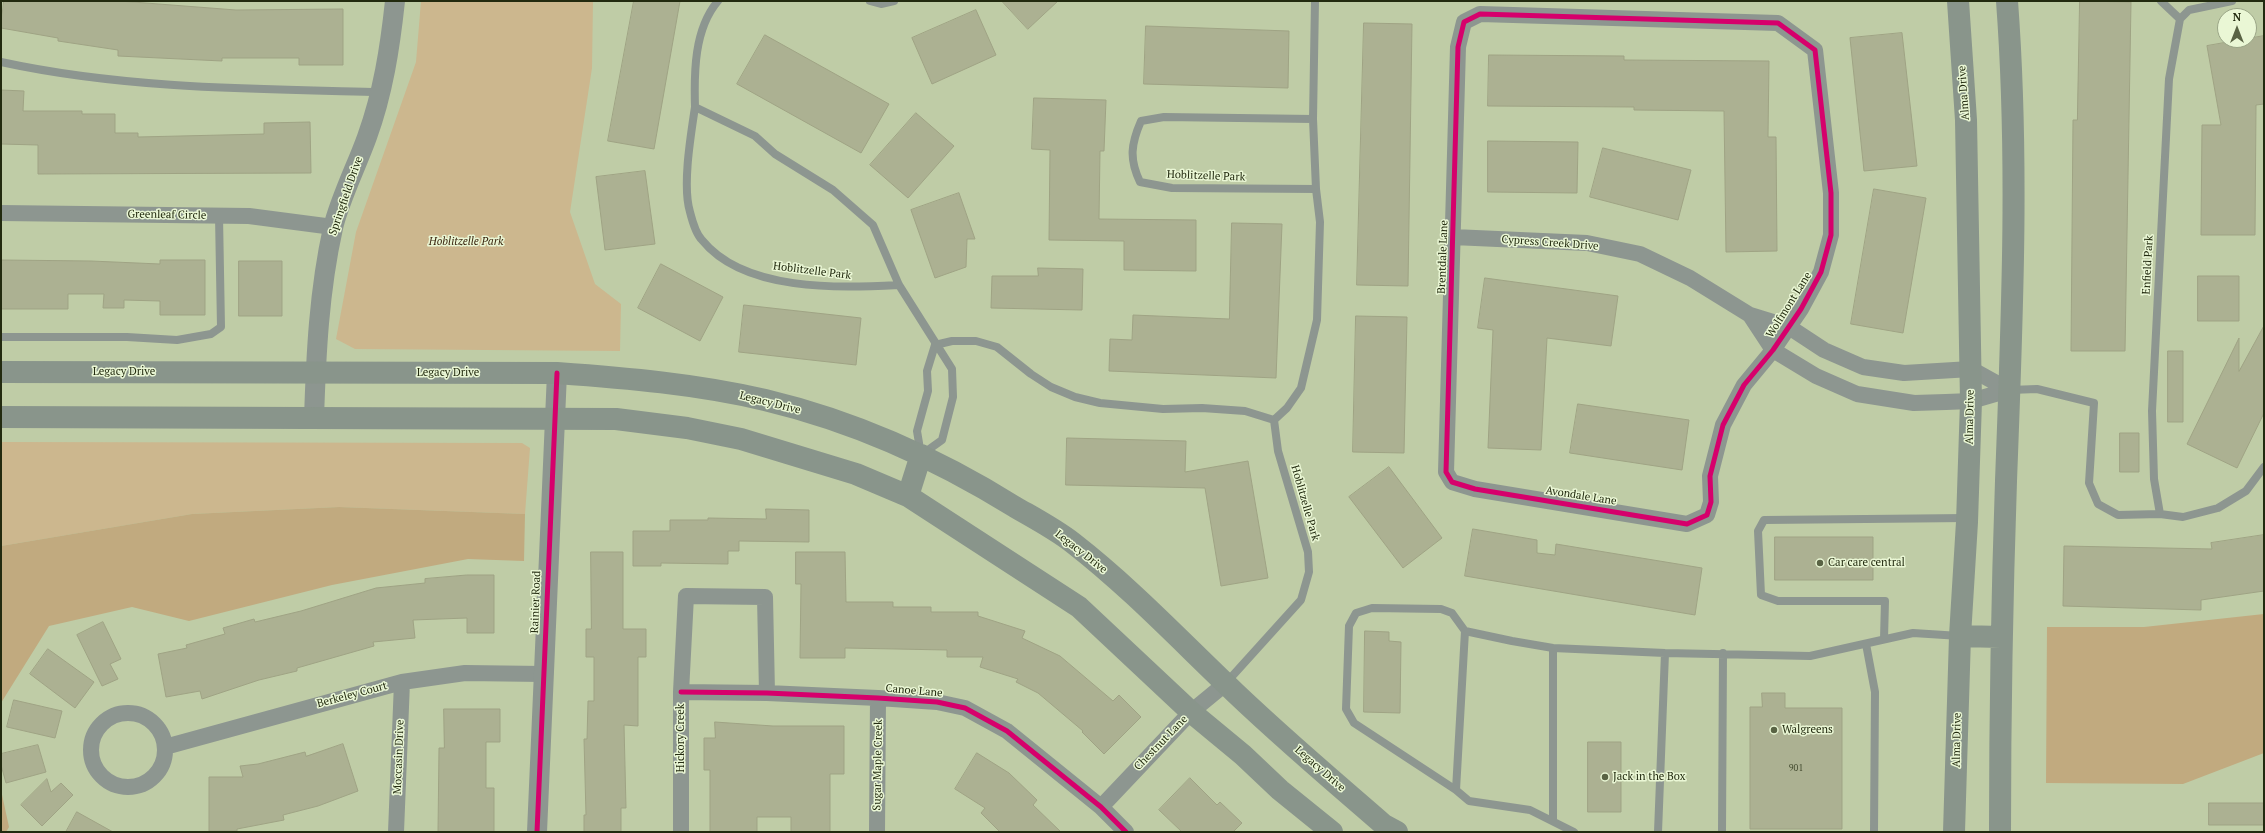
<!DOCTYPE html>
<html>
<head>
<meta charset="utf-8">
<style>
  body { margin:0 }
  #map { position:relative; width:2265px; height:833px; overflow:hidden; background:#bfcca6; font-family:"PT Serif",serif }
  canvas { display:block }
  .frame { position:absolute; inset:0; border:2px solid #222a0f; pointer-events:none }
  .north { position:absolute; left:2217px; top:8px; width:40px; height:40px; box-sizing:border-box; background:#eaf7d5; border:1px solid #9aa586; border-radius:50%; rotate:0deg; font-size:11px; font-weight:700; line-height:16px; text-align:center; color:#222a0f }
  .north::after { content:''; display:block; margin:auto; width:14px; height:18px; background:#596344; clip-path:polygon(50% 0,100% 100%,50% 72%,0 100%) }
</style>
</head>
<body>
<div id="map">
<canvas width="2265" height="833"></canvas>
<div class="frame"></div>
<div class="north">N</div>
</div>
<script>
const context = document.querySelector('canvas').getContext('2d');
context.lineJoin = 'round';
function fillPath(path, color) { context.fillStyle = color; context.fill(path, 'evenodd'); }
function strokePath(path, color, width, dash) { context.strokeStyle = color; context.lineWidth = width; context.lineCap = dash ? 'butt' : 'round'; context.setLineDash(dash || []); context.stroke(path); }
function label(font, color, halo, rows, align = 'center') {
  context.font = font + ' "PT Serif",serif'; context.lineWidth = 3; context.setLineDash([]); context.textBaseline = 'middle'; context.strokeStyle = halo; context.fillStyle = color; for (const [text, x, y, turn = 0] of rows) {
    context.save(); context.translate(x, y); context.rotate((+turn || 0) * Math.PI / 180); context.textAlign = isNaN(turn) ? turn : align; if (halo) context.strokeText(text, 0, 0); context.fillText(text, 0, 0); context.restore();
  }
}
fillPath(new Path2D(`
  M421 1H593L592 68 570 212 595 284 621 304 620 351 355 349 336 339 356 232 416 62Z
  M1 442 522 443 530 448 525 514 339 507 192 514 1 546Z`), '#ccb78e');
fillPath(new Path2D(`
  M339 507 525 514 524 561 468 559 332 585 189 621 132 607 49 626 1 703V546L192 514Z
  M2264 614V753L2183 784 2046 783 2047 627H2144Z
  M1 790 9 827 6 832H1Z`), '#c1aa7f');
const building = new Path2D(`
  M4 1H120L236 10 343 9V65H299V58H222V61L118 56V50L58 41V38L1 28Z
  M634 1H680L654 149 608 141Z
  M1002 1H1058L1028 29Z
  M2080 1 2131 2 2125 351H2071L2073 120H2077Z
  M976 10 996 55 932 84 912 38Z
  M1364 23 1412 24 1408 286 1357 285Z
  M1146 26 1289 31 1288 88 1144 84Z
  M1902 33 1917 166 1864 171 1850 38Z
  M765 35 889 104 861 153 737 84Z
  M2264 36V104L2256 105 2255 235H2201L2202 125H2221L2207 46Z
  M1489 55 1624 56V60L1769 61 1768 137H1776L1777 251 1726 252 1724 111 1634 110V107L1488 106Z
  M1 90 24 91 23 111H82V114H115V133H138V137L264 134V123L310 122 311 173 38 174V145L1 144Z
  M1034 98 1106 100 1104 151H1100L1099 219 1196 220V271L1124 270V241L1049 240 1050 150 1032 149Z
  M916 113 954 146 908 198 870 165Z
  M1488 141 1578 142 1577 193 1488 192Z
  M1603 148 1691 170 1678 220 1590 197Z
  M645 171 655 244 605 250 596 177Z
  M1874 189 1926 198 1903 333 1851 324Z
  M959 193 975 239H967L966 267 935 278 911 210Z
  M1232 223 1282 224 1276 378 1109 371 1110 339 1132 340 1133 315 1229 319Z
  M1 260 91 261 160 264V260H205V315H160V301L124 300V308H103L104 294H68V309H1Z
  M239 261H282V316H239Z
  M661 264 723 297 700 341 638 308Z
  M1038 268 1083 269 1082 310 991 308 992 276H1038Z
  M2198 276H2239V321H2198Z
  M1485 278 1618 296 1611 346 1547 338 1541 450 1488 448 1493 330 1478 328Z
  M744 305 861 318 856 365 739 352Z
  M1356 316 1407 317 1404 453 1353 452Z
  M2264 326V413L2237 468 2187 444 2239 338V371Z
  M2168 351H2183V422H2168Z
  M1578 404 1689 420 1682 470 1570 453Z
  M2120 433H2139V472H2120Z
  M1067 438 1186 441 1185 472 1248 461 1268 578 1221 586 1205 488 1066 485Z
  M1389 467 1442 538 1403 568 1349 497Z
  M766 509 809 510V542L739 541V551H728V564L661 563V566H633V531H670V520H708V518L766 519Z
  M1473 529 1537 540V553L1555 555 1556 544 1702 568 1695 615 1465 576Z
  M2264 535V591L2201 600V610L2063 606 2064 546 2212 549 2211 543Z
  M1775 537H1873V580H1775Z
  M591 552H623V629H646V657H638V726L624 725 626 808H621V832H584V815H586L584 739H587L588 701H594V657H586V629H591Z
  M796 552H845L846 602H893V607H931V612H978V616L1025 631 1022 638 1060 656 1113 701 1119 695 1141 717 1104 754 1082 732 1083 731 1038 693 1016 682 1018 679 980 667 983 657H947V650L845 648V658H800L801 584H796Z
  M467 575H494V633H467V618L413 620 415 638 373 642 374 646 297 668V671L259 680 202 699 200 691 166 697 158 654 187 648 186 645 225 634 223 628 254 619 255 622 301 611 376 588 425 583V579Z
  M103 622 121 659 110 664 118 679 102 686 77 635Z
  M1365 631 1389 632V641L1401 642 1400 713 1364 712Z
  M48 649 94 682 75 708 30 674Z
  M1762 693H1785V708H1842V829H1750V707H1762Z
  M14 700 62 711 55 738 7 727Z
  M444 709H500V742H486V788H494V832H438L439 748H444Z
  M715 722 773 726H844V774H830V832H791V817H757V832H710V770H704V738H715Z
  M1588 742H1621V812H1588Z
  M343 744 358 791 318 806 283 815 284 820 237 829V831H209V777H243L240 766 258 764 305 752 306 756Z
  M38 745 46 772 6 783 1 765V754Z
  M977 753 1009 773 1037 800 1033 805 1061 832H1000L981 813 985 808 955 789Z
  M1190 778 1217 805 1220 802 1242 823 1233 832H1182L1159 810Z
  M47 779 51 792 61 783 73 795 42 826 21 805Z
  M2209 803H2264V825H2209Z
  M77 812 113 832H66Z`);
fillPath(building, '#acb192');
strokePath(building, '#9fa384', 1);
strokePath(new Path2D(`
  M718 1C694 29 694 73 695 107L755 136 775 154 833 190 873 225 899 285 952 369 953 397 942 440 921 455 917 431 928 391 927 371 935 345
  M870 1 881 4 894 1
  M2161 1 2180 19
  M1 62C125 89 254 89 380 92
  M695 107C691 134 682 186 690 212 692 220 696 234 702 240 744 292 839 288 899 285
  M1313 119 1164 117 1141 121C1131 144 1129 159 1140 182L1172 188 1316 189
  M1 337H127L177 340 211 334 221 327 219 216
  M935 345 952 341H976L997 347 1031 374 1051 387 1075 397 1100 403 1163 409 1202 408 1245 411 1274 420 1278 451 1308 552 1309 572 1301 600 1226 683
  M2010 390 2037 389 2094 403 2089 483 2098 504 2118 515 2160 514 2183 517 2218 508 2246 491 2264 467
  M1274 420 1287 408 1301 388 1317 320 1320 222 1316 189 1313 119 1315 1
  M2160 514 2154 479 2152 411 2169 79 2180 19 2189 10 2232 1
  M1884 639 1885 601H1778L1761 595 1758 531 1764 520 1967 518
  M1866 644 1875 692 1874 832
  M1553 648V820
  M1456 790 1354 723 1346 709 1349 626 1356 613 1372 608 1441 609 1452 613 1465 631
  M1574 832 1530 810 1469 801 1456 790 1465 631 1512 641 1553 648 1665 653 1810 656 1913 633 1960 636
  M1658 832 1665 653
  M1722 832 1723 653`), '#8d9690', 8);
strokePath(new Path2D(`
  M1480 14 1778 23 1815 50 1831 193V235L1821 272 1801 309 1773 350 1744 385 1723 425 1710 476 1711 502 1707 515 1687 524 1475 489 1452 482 1446 472 1458 47 1464 22Z
  M1 213 249 216 333 227
  M1453 237 1587 243 1640 254 1690 278 1750 315 1789 327 1824 350 1863 367 1904 373 1971 369 2009 390
  M1750 315 1773 350 1816 376 1857 394 1914 403 1946 402 1971 401 2009 390
  M681 692 767 693 878 698 937 702 965 708 1007 731 1101 807 1126 832
  M91 750a37 37 0 1 1 74 0a37 37 0 1 1-74 0Z
  M165 747 402 682 465 673 543 674
  M1101 807 1191 712 1225 684
  M396 832 402 682
  M681 832V692L686 596 765 597 767 693
  M877 832 878 698`), '#8d9690', 16);
strokePath(new Path2D(`
  M314 419C316 355 319 291 333 228 339 201 357 165 367 137 383 93 390 48 395 1
  M537 832 557 373`), '#8d9690', 20);
strokePath(new Path2D(`
  M1 372 557 373C626 378 697 384 765 400 853 421 938 459 1015 507 1034 518 1055 529 1073 543 1127 585 1174 634 1224 682 1275 732 1330 778 1384 825L1397 832
  M1 417 616 419 687 428 741 439 856 474 908 496 1079 607 1191 712 1243 755 1280 790 1332 832
  M908 496 921 455
  M1960 636 2001 637
  M1954 832 1960 636 1967 522 1971 401 1966 120 1958 1
  M2000 832C2000 715 2002 598 2006 481 2012 321 2019 161 2007 1`), '#89958b', 22);
strokePath(new Path2D(`
  M1480 14 1778 23 1815 50 1831 193V235L1821 272 1801 309 1773 350 1744 385 1723 425 1710 476 1711 502 1707 515 1687 524 1475 489 1452 482 1446 472 1458 47 1464 22Z
  M681 692 767 693 878 698 937 702 965 708 1007 731 1101 807 1126 832
  M537 832 557 373`), '#d6006c', 5);
for (const [x, y, r, color] of [
  [1820,563,4,"#596344"],
  [1774,730,4,"#596344"],
  [1605,777,4,"#596344"]
]) { const dot = new Path2D(); dot.arc(x, y, r, 0, 2 * Math.PI); context.fillStyle = color; context.fill(dot); strokePath(dot, '#eaf7d5', 1.5); }
label('9px', '#444c30', null, [
  ["901",1796,768]
]);
label('11px', '#222a0f', '#eaf7d5', [
  ["Alma Drive",1964,93,-94],
  ["Hoblitzelle Park",1206,176,2],
  ["Springfield Drive",346,196,-71],
  ["Greenleaf Circle",167,215,1],
  ["Cypress Creek Drive",1550,243,4],
  ["Brentdale Lane",1443,257,-88],
  ["Enfield Park",2148,265,-87],
  ["Hoblitzelle Park",812,271,7],
  ["Wolfmont Lane",1789,305,-58],
  ["Legacy Drive",124,372],
  ["Legacy Drive",448,373],
  ["Legacy Drive",770,403,14],
  ["Alma Drive",1970,417,-89],
  ["Avondale Lane",1581,496,9],
  ["Hoblitzelle Park",1305,503,74],
  ["Legacy Drive",1081,552,38],
  ["Rainier Road",536,602,-88],
  ["Canoe Lane",914,691,5],
  ["Berkeley Court",352,695,-15],
  ["Hickory Creek",681,738,-90],
  ["Alma Drive",1957,740,-89],
  ["Chestnut Lane",1161,743,-46],
  ["Moccasin Drive",399,757,-88],
  ["Sugar Maple Creek",878,765,-89],
  ["Legacy Drive",1320,769,41]
]);
label('italic 11px', '#3a240e', '#eaf7d5', [
  ["Hoblitzelle Park",466,242]
]);
label('11px', '#222a0f', '#eaf7d5', [
  ["Car care central",1828,563],
  ["Walgreens",1782,730],
  ["Jack in the Box",1613,777]
], 'left');
</script>
</body>
</html>
